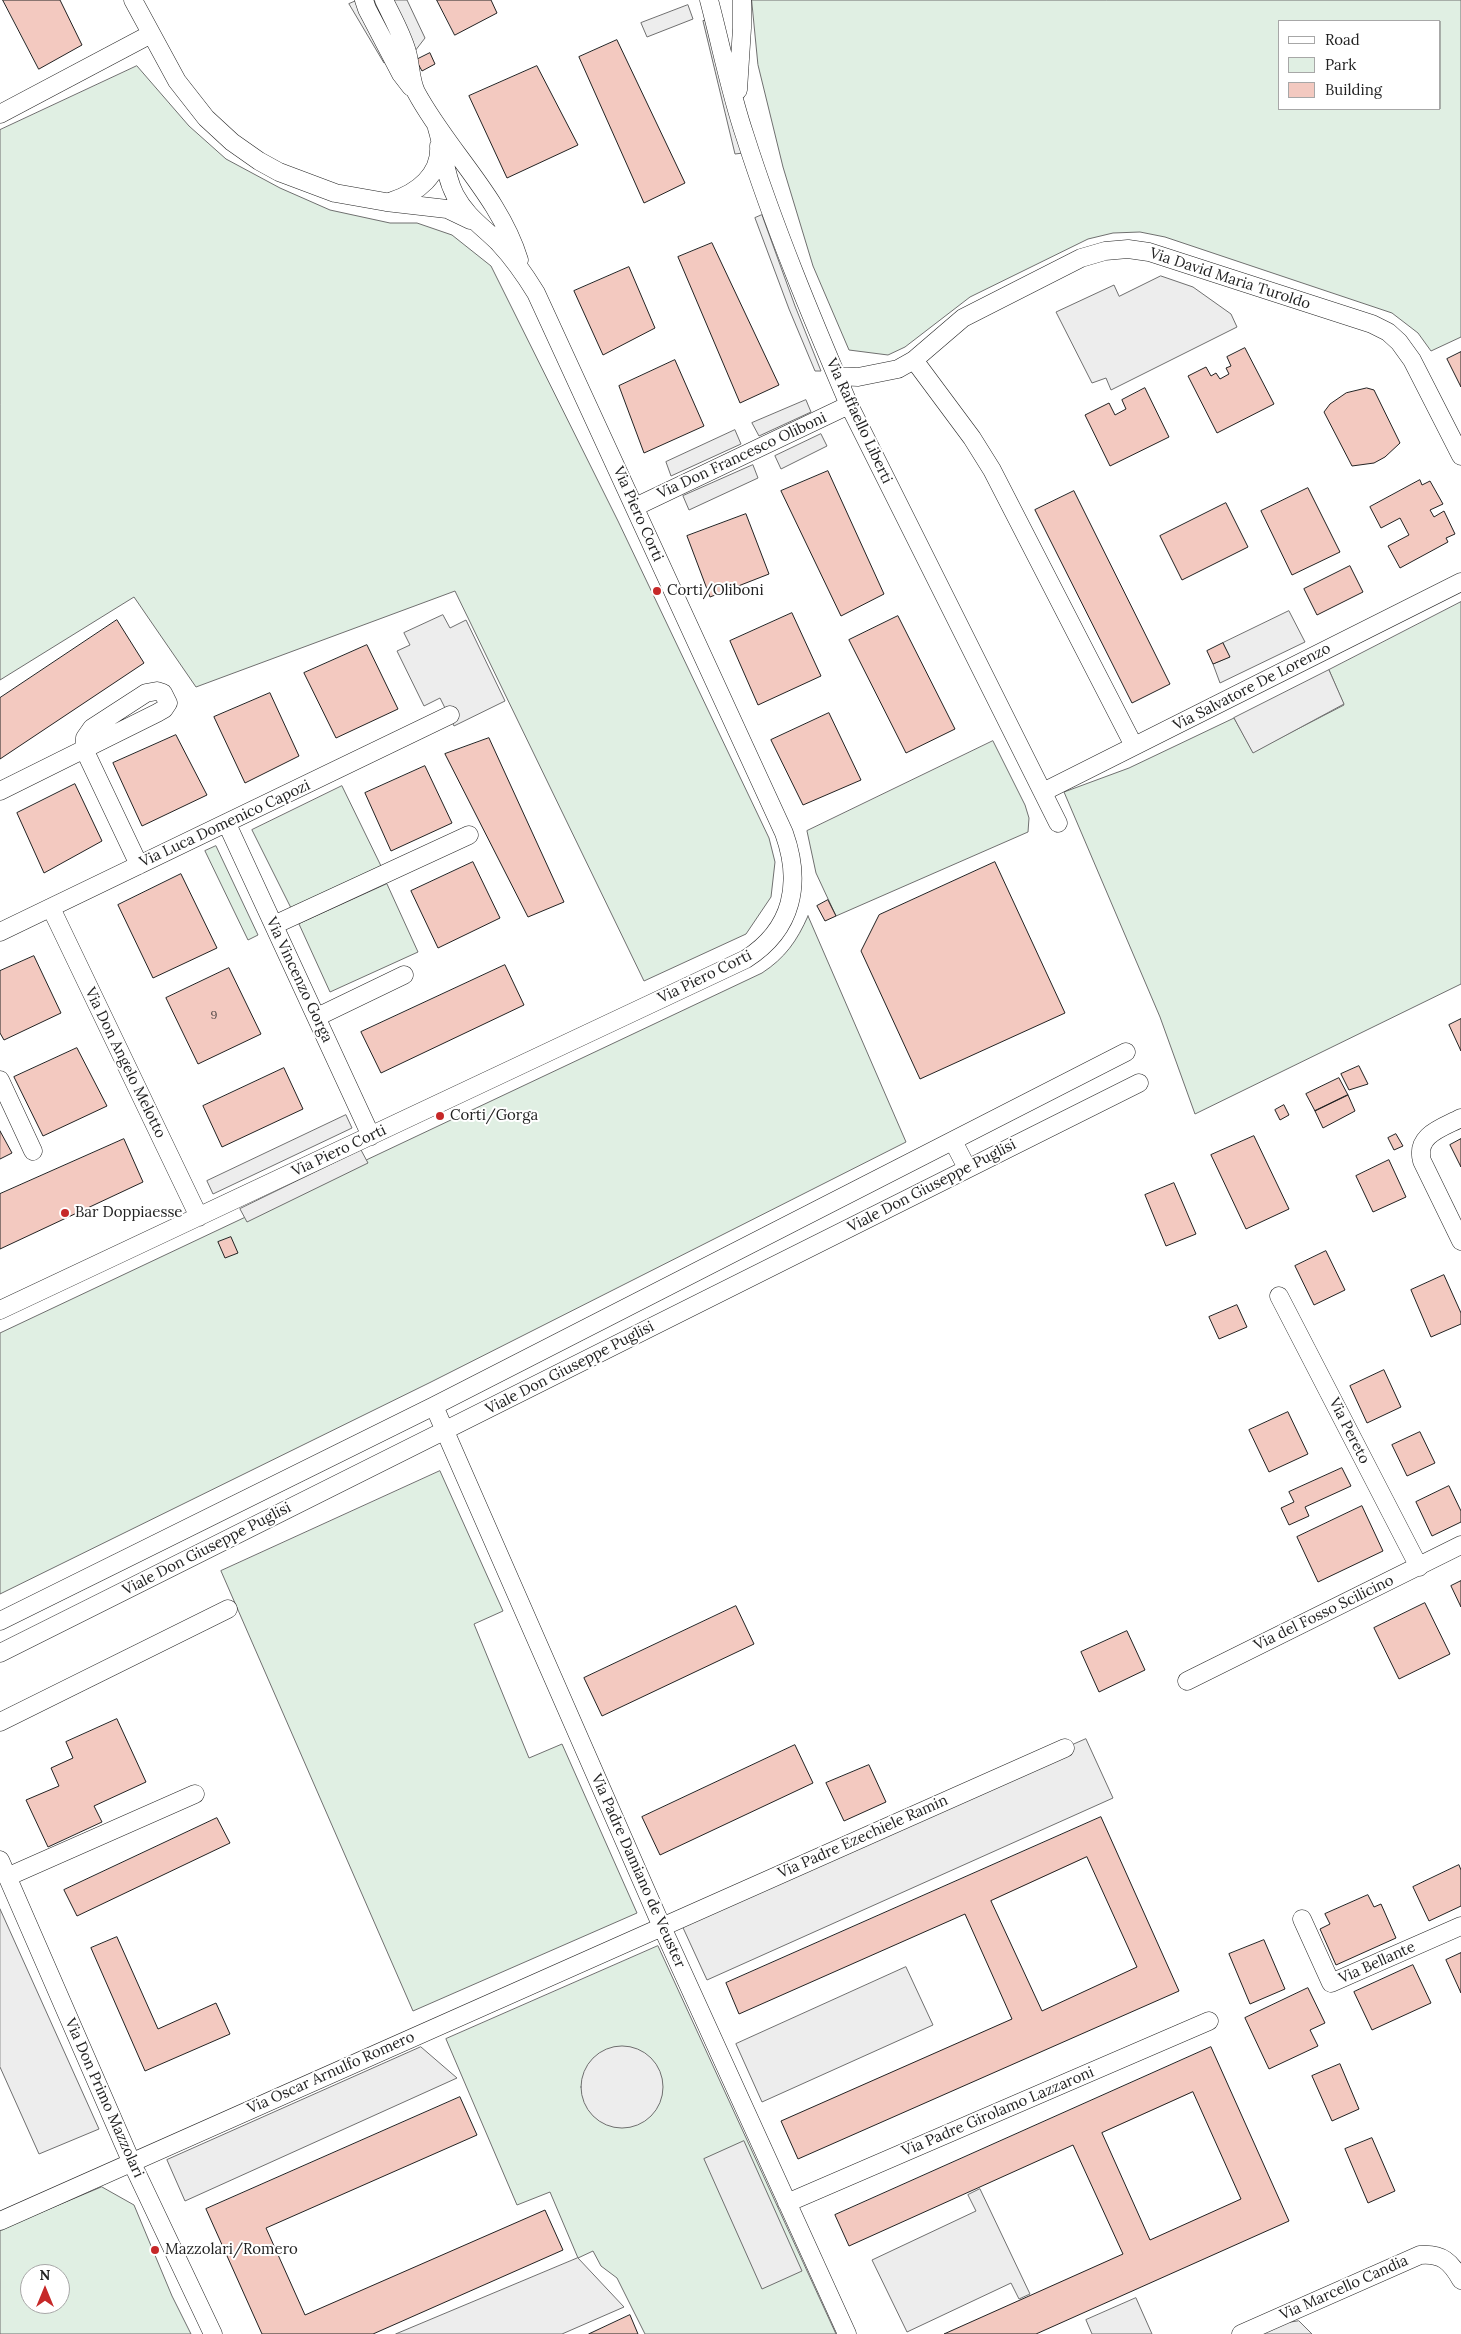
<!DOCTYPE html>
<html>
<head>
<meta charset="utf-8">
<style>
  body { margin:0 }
  #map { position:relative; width:1461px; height:2334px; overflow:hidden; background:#fff; font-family:Lora,serif }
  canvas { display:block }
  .legend { position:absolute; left:1278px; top:20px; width:162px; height:90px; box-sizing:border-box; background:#fff; border:1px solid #a7a7a7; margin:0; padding:6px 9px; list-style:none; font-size:15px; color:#222 }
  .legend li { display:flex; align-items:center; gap:10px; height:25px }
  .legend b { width:25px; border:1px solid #a7a7a7 }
  .north { position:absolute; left:20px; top:2264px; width:50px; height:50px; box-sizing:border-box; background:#fff; border:1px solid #a7a7a7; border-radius:50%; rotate:0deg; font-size:14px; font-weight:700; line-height:20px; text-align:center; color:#222 }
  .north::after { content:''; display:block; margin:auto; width:18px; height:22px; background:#c62828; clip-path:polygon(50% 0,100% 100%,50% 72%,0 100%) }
</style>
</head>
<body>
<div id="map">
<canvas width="1461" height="2334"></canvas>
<ul class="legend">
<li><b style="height:6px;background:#fff"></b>Road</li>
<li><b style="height:14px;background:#e0efe3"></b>Park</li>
<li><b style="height:14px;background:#f3c9c0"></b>Building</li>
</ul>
<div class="north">N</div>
</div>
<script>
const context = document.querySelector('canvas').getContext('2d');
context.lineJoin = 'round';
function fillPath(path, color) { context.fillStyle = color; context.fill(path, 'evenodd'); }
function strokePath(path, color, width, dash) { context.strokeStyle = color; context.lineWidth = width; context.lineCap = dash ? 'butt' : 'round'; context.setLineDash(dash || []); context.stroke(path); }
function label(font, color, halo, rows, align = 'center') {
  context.font = font + ' Lora,serif'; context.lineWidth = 4; context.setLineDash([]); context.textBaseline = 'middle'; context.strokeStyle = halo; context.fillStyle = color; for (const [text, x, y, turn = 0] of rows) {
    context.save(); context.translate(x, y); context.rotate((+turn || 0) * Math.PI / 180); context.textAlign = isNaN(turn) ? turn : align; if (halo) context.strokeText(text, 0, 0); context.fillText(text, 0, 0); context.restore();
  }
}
const green = new Path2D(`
  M752 0H1461V337L1431 351 1418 333 1392 313 1165 237 1140 232 1113 233 1088 239 970 297 905 347 888 355 849 350 813 266 783 167 758 65ZM1280 21H1440V109H1280Z
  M137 66 189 126 226 159 280 188 330 210 390 223H417L452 235 491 266 618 521 769 838 775 862 771 897 746 934 644 981 455 591 196 687 134 597 0 680V130Z
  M1461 602V984L1195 1114 1160 1017 1064 792 1129 768 1234 718 1253 752 1344 705 1329 670Z
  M993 741 1025 805 1029 818 1028 832 836 916 816 873 807 831Z
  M342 786 382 868 293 912 252 830Z
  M216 846 258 935 248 940 205 851Z
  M387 884 418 952 330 992 299 924Z
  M808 916 906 1142 431 1382 0 1594V1333L762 973C785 958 797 941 808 916Z
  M440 1471 503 1611 474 1624 529 1758 562 1744 637 1913 413 2011 221 1571Z
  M658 1946 836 2334H645L617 2278 601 2266 593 2251 578 2258 550 2192 517 2205 446 2039Z
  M102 2187 134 2205 172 2296 191 2334H0V2230ZM30 2274H60V2304H30Z`);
fillPath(green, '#e0efe3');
strokePath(green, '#6f6f6f', 1);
const parking = new Path2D(`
  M391 0H407L425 38 415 51Z
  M356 1 390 59 384 63 349 4Z
  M688 5 693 19 647 37 641 23Z
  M708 20 743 153 735 154 703 21Z
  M762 215 795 306 821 371H815L789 309 755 218Z
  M1161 276 1193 287 1231 314 1237 327 1111 390 1106 378 1092 383 1056 312 1114 285 1119 296Z
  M806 400 811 412 759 436 752 423Z
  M735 430 741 444 671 476 666 462Z
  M821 434 827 446 781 469 775 456Z
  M753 465 758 478 689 510 683 496Z
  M1289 611 1305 642 1220 683 1213 664 1229 657 1223 643Z
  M443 615 450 628 466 620 505 701 454 726 440 698 424 706 397 651 410 645 404 633Z
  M1329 670 1344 704 1253 753 1234 718Z
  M346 1115 352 1128 213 1194 207 1181Z
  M361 1150 368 1163 247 1222 240 1209Z
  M1086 1739 1113 1798 707 1980 679 1919Z
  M0 1909 99 2129 39 2154 0 2067Z
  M906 1967 933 2025 762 2102 736 2044Z
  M581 2087a41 41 0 1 1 82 0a41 41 0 1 1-82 0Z
  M421 2047 457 2078 185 2201 167 2160Z
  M744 2141 802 2271 762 2289 704 2159Z
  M980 2189 1030 2294 1019 2299 1011 2283 907 2332 872 2260 976 2211 968 2195Z
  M578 2258 624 2307 562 2334H396Z
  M1136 2298 1152 2334H1092L1086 2320Z
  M1299 2321 1312 2334H1259L1285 2323Z`);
fillPath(parking, '#ededed');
strokePath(parking, '#6f6f6f', 1);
const building = new Path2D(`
  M3 0H60L82 45 39 69Z
  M437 0H491L497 13 455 35Z
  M617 40 685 183 644 203 579 57Z
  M430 53 435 64 422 71 416 60Z
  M537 66 578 145 507 178 469 96Z
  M712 243 779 385 740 403 678 257Z
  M629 267 655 328 603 355 574 291Z
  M1245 348 1274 404 1217 433 1188 376 1206 367 1211 376 1216 373 1220 379 1229 374 1226 368 1231 366 1227 357Z
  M1461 352V387L1447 359Z
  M675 360 704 426 644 453 619 386Z
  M1145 388 1169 437 1110 466 1085 415 1109 403 1115 415 1126 409 1122 400Z
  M1367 388 1374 390 1400 443 1385 457 1374 463 1352 466 1324 412 1330 404 1346 393Z
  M828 471 884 594 841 616 781 491Z
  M1420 480 1422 485 1430 481 1443 504 1430 510 1434 517 1444 511 1455 534 1446 538 1448 542 1400 568 1388 546 1409 535 1400 518 1381 528 1370 507Z
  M1308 488 1340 552 1292 575 1261 511Z
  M1074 491 1170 684 1132 703 1035 510Z
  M1226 503 1248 547 1182 580 1160 536Z
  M746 514 769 574 710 597 687 536Z
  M1350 566 1363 592 1317 615 1304 589Z
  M792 613 821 676 758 705 730 641Z
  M898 616 955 729 906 753 849 640Z
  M117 620 144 663 0 759V698Z
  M1223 643 1230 657 1213 664 1207 651Z
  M367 645 398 709 336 738 304 673Z
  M270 693 299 756 245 783 214 717Z
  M829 713 861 780 803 805 771 740Z
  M176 735 207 795 142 826 113 763Z
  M489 738 564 902 528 917 445 754Z
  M425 766 452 823 391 851 365 793Z
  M75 784 102 841 44 873 17 813Z
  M473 862 500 918 438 948 411 891Z
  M995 862 1065 1013 920 1079 861 951 879 915Z
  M181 874 217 948 153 978 118 905Z
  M828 900 836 916 825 921 817 906Z
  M34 956 61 1013 4 1040 0 1033V971Z
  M505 965 524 1005 381 1073 361 1032Z
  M229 968 261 1034 198 1064 166 998Z
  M1461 1019V1051L1449 1025Z
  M77 1048 107 1106 43 1136 14 1077Z
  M1359 1066 1368 1084 1349 1090 1341 1074Z
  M284 1068 303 1109 222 1147 203 1106Z
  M1339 1078 1348 1095 1315 1111 1306 1094Z
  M1348 1095 1355 1111 1323 1128 1315 1111Z
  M1284 1105 1289 1115 1280 1120 1275 1110Z
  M0 1131 12 1153 0 1159Z
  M1396 1134 1403 1146 1394 1150 1388 1138Z
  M1254 1136 1289 1209 1246 1229 1211 1155Z
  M124 1139 143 1182 0 1249V1194Z
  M1461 1139V1167L1450 1145Z
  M1389 1160 1406 1197 1373 1212 1356 1176Z
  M1174 1183 1196 1234 1166 1246 1145 1195Z
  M231 1237 238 1253 225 1258 218 1242Z
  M1326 1251 1345 1290 1314 1305 1295 1266Z
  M1444 1275 1461 1313V1324L1431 1337 1411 1290Z
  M1237 1305 1247 1327 1219 1339 1209 1317Z
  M1384 1370 1401 1407 1367 1423 1350 1386Z
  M1288 1412 1308 1454 1269 1472 1249 1430Z
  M1420 1432 1435 1463 1407 1476 1392 1445Z
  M1342 1468 1351 1486 1305 1507 1309 1516 1289 1525 1281 1508 1294 1502 1289 1492Z
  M1449 1486 1461 1511V1522L1432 1536 1416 1502Z
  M1362 1506 1383 1551 1318 1582 1297 1537Z
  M1461 1581V1607L1451 1586Z
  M1425 1603 1450 1654 1399 1679 1374 1628Z
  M736 1606 754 1644 602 1716 584 1678Z
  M1127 1631 1145 1670 1099 1692 1081 1652Z
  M117 1719 146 1782 94 1806 102 1822 48 1847 26 1800 59 1786 51 1768 73 1758 66 1742Z
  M795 1745 813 1783 660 1855 642 1817Z
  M869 1765 886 1802 844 1821 826 1783Z
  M1101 1817 1179 1991 798 2159 781 2121 1012 2019 965 1914 739 2014 726 1983ZM1087 1857 1137 1967 1042 2011 991 1901Z
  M217 1818 230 1843 77 1916 64 1890Z
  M1459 1865 1461 1870V1906L1429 1921 1413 1887Z
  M1368 1895 1374 1907 1381 1904 1396 1938 1336 1965 1320 1929 1330 1924 1325 1914Z
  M117 1937 158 2029 216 2003 230 2034 145 2071 91 1948Z
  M1264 1940 1285 1989 1250 2004 1229 1954Z
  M1461 1953V1993L1446 1960Z
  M1413 1965 1431 2003 1372 2030 1354 1992Z
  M1308 1988 1325 2023 1310 2030 1318 2046 1269 2069 1245 2018Z
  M1211 2047 1289 2221 1036 2334H944L1123 2254 1073 2145 849 2246 835 2215ZM1193 2092 1241 2199 1150 2240 1102 2133Z
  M1340 2064 1359 2109 1332 2121 1312 2076Z
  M460 2097 477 2135 266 2228 305 2315 545 2210 563 2250 373 2334H262L206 2209Z
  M1372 2138 1395 2191 1368 2203 1345 2149Z
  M630 2315 638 2334H589Z`);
fillPath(building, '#f3c9c0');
strokePath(building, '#222', 1);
const minor = new Path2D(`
  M133 0 177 81 206 118 232 142 259 161 279 172 335 193 386 202 447 209 470 220
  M364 0 367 9 401 74 411 87
  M384 0C392 17 402 34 407 52 411 66 410 79 416 92 447 150 500 197 519 260
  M709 0C721 45 730 92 745 136 774 227 811 316 849 405L1058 823
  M738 90 742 28V0
  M0 114 151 34
  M392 201C417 193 441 175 439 146
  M914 360 972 438 992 470 1134 746
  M837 376 858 377 898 369 914 360 963 318 1081 258 1105 251 1128 249 1149 252 1372 324 1388 332 1399 342 1412 360 1461 456
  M635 507 849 405
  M0 791 157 713 164 709 168 703 163 693 157 691 146 693 92 728 85 738 84 749 139 865
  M1043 792 1461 582
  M227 824 371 1136
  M51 908 199 1217
  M274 925 469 835
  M0 932 450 715
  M317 1017 404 975
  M0 1080 33 1151
  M1461 1118C1442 1128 1415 1135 1422 1161L1461 1241
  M953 1141 967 1168
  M1279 1296 1419 1567
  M0 1310 746 959C793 929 802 883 784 833L536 293C525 275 513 258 499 243 483 227 466 216 455 195 444 174 444 150 437 128
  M434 1406 662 1927 847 2334
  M0 1621 434 1406 1126 1052
  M0 1653 1139 1083
  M1187 1681 1461 1545
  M0 1722 228 1609
  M0 1860 131 2161 213 2334
  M7 1877 195 1794
  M1302 1919 1331 1983 1461 1926
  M787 2203 1209 2021
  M0 2221 1065 1748
  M1241 2334 1420 2255C1442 2253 1451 2262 1461 2280`);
strokePath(minor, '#222', 19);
strokePath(minor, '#fff', 18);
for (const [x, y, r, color] of [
  [657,591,5,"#c62828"],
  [440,1116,5,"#c62828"],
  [65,1213,5,"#c62828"],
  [155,2250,5,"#c62828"]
]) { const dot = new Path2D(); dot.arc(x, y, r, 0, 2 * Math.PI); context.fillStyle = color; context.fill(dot); strokePath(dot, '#fff', 2); }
label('12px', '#564c4a', null, [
  ["9",214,1016]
]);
label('15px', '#222', '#fff', [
  ["Via David Maria Turoldo",1230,279,18],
  ["Via Raffaello Liberti",859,421,65],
  ["Via Don Francesco Oliboni",742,456,-25],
  ["Via Piero Corti",638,514,66],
  ["Via Salvatore De Lorenzo",1252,687,-27],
  ["Via Luca Domenico Capozi",225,824,-25],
  ["Via Piero Corti",705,977,-26],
  ["Via Vincenzo Gorga",299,980,65],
  ["Via Don Angelo Melotto",125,1063,64],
  ["Via Piero Corti",339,1151,-25],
  ["Viale Don Giuseppe Puglisi",932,1186,-27],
  ["Viale Don Giuseppe Puglisi",570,1368,-27],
  ["Via Pereto",1349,1431,63],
  ["Viale Don Giuseppe Puglisi",207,1549,-27],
  ["Via del Fosso Scilicino",1324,1613,-26],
  ["Via Padre Ezechiele Ramin",863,1837,-24],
  ["Via Padre Damiano de Veuster",638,1871,66],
  ["Via Bellante",1377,1963,-24],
  ["Via Oscar Arnulfo Romero",331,2073,-24],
  ["Via Don Primo Mazzolari",104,2098,66],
  ["Via Padre Girolamo Lazzaroni",998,2112,-23],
  ["Via Marcello Candia",1344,2288,-24]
]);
label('15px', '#222', '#fff', [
  ["Corti/Oliboni",667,591],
  ["Corti/Gorga",450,1116],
  ["Bar Doppiaesse",75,1213],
  ["Mazzolari/Romero",165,2250]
], 'left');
</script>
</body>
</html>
